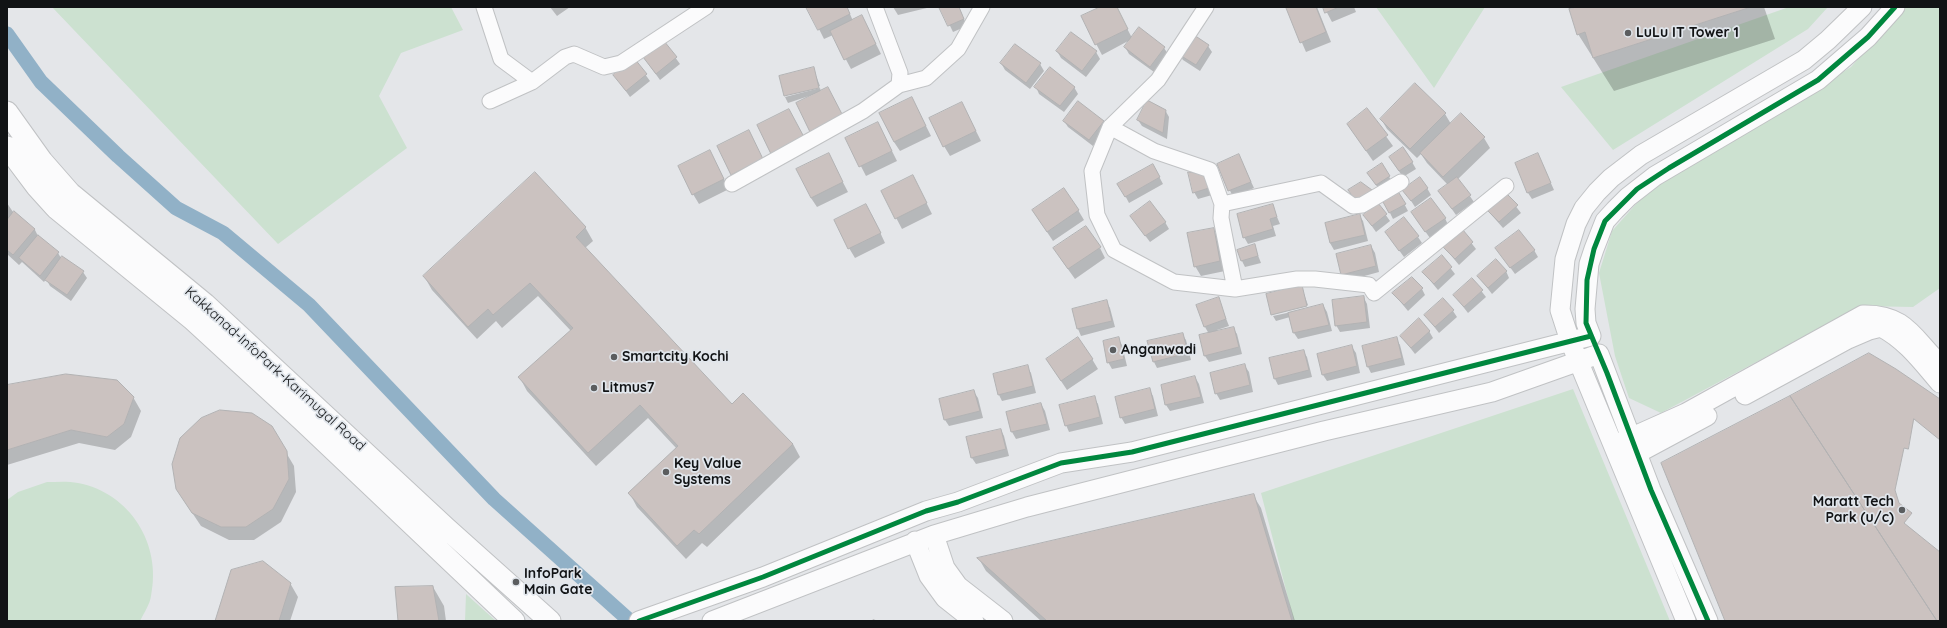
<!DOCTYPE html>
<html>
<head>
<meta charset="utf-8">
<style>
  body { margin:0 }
  #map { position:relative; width:1947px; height:628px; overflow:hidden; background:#e4e6e9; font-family:Quicksand,sans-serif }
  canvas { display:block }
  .frame { position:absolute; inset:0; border:8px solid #111315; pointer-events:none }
</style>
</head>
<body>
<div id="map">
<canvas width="1947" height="628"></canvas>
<div class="frame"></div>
</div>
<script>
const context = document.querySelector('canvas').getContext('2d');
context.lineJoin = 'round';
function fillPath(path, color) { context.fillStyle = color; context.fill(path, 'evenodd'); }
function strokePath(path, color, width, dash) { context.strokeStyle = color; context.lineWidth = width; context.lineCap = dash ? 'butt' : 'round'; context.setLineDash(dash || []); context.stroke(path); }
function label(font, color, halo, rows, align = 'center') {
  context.font = font + ' Quicksand,sans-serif'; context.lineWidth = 3.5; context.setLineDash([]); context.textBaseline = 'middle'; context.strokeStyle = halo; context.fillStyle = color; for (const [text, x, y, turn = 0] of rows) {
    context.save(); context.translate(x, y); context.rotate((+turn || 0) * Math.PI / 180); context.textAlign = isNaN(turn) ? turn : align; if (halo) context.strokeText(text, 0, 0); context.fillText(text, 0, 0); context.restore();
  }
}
fillPath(new Path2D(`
  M52 7H451L463 30 401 53 379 96 407 148 278 244Z
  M1376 7H1485L1434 88Z
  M1789 7H1828L1808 29 1613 150 1561 87Z
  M1904 7H1940V288L1913 307 1861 306 1661 413 1629 398 1615 356 1599 273 1612 231 1645 194 1851 67Z
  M1573 389 1670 621H1294L1261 493Z
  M47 482C57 482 68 481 78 483 130 493 162 544 151 596 150 604 144 613 140 621H7V500L18 492Z
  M466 594 496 621H465Z`), '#cce1d0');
fillPath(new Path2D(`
  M550 7H570L557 16Z
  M808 7H847L853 21 867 26 881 54 851 69 833 35 824 39Z
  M893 7H931L898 15Z
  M941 7H959L967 26 953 32Z
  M1102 7H1116L1132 38 1164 48 1168 54 1154 72 1129 54 1125 47 1130 40 1102 55 1082 17Z
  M1289 7H1317L1331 42 1306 52 1287 8Z
  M1324 7H1354L1356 12 1332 22Z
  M1578 7H1764L1775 39 1614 91 1578 34Z
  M664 42 680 64 660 80 644 58Z
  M1208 46 1212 52 1200 71 1183 60 1179 54Z
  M1057 51 1096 52 1100 59 1086 77 1061 58Z
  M634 59 650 81 630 97 614 75Z
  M1001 63 1040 64 1044 71 1030 89 1005 70Z
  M813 68 820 86 785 95V97L780 76Z
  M1036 87H1074L1078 94 1064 112 1039 94Z
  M820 88 821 92 788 103 785 97Z
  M917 108 931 136 900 151 894 142Z
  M1165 110 1169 117 1167 139 1142 126 1138 120Z
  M1367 110 1393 146 1373 161 1348 125Z
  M967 113 981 141 950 156 944 146Z
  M1445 114 1451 124 1484 138 1490 148 1458 179 1474 202 1456 215 1439 191 1448 185 1427 163 1421 154 1417 158 1387 129 1381 119Z
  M1064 121H1103L1107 128 1093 146 1068 127Z
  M883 133 897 161 866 176 847 139Z
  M1538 154 1554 190 1532 199 1528 193Z
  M715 161 729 189 699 204 693 194Z
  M1242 162 1254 188 1233 197 1218 165Z
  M1412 162 1416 169 1403 177 1394 164Z
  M1381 164 1393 183 1380 191 1372 179Z
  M834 165 848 192 817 207 811 198Z
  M1153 165 1163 184 1129 203 1119 184Z
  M1205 175 1212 195 1198 199 1194 192Z
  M913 176 932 214 902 229 882 191Z
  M1427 188 1431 195 1415 207 1404 190Z
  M1399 194 1408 211 1393 219 1390 213Z
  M1507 195 1521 213 1503 228 1488 211Z
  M7 203 13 212 35 230 39 238 58 253 61 258 83 272 87 278 71 301 50 286 46 279 44 282 22 262 19 265 7 254Z
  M1378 204 1390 221 1376 232 1364 215Z
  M1272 205 1280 224 1273 226 1276 236 1248 244 1244 237Z
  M1078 210 1084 220 1053 241 1033 211Z
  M872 215 885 243 855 258 849 248Z
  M1359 215 1363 221 1368 241 1334 250 1330 243 1326 223Z
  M1445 218 1448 225 1430 238 1416 219Z
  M1135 222H1165L1169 229 1150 242Z
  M585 227 593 241 585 248 732 405 793 444 800 457 707 547 702 543 686 559 637 507 630 494 677 449 648 418 596 466 527 391 520 378 571 331 538 296 502 328 496 321 477 339 432 290 424 276Z
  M1213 229 1219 239 1225 271 1201 276 1195 266Z
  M1463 232 1476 249 1459 265 1444 247Z
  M1418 237 1422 243 1404 257 1390 238Z
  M1254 245 1261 263 1245 267 1242 261Z
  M1371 246 1375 253 1379 272 1346 281 1342 274Z
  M1100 248 1105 258 1075 279 1060 258Z
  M1496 248 1534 250 1538 257 1515 274Z
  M1442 257 1455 274 1438 290 1423 272Z
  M1506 271 1509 278 1492 294 1478 276Z
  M1472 279 1486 297 1468 313 1454 295Z
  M1301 286 1308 305 1273 314V315L1268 295Z
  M1422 289 1425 295 1408 311 1393 293Z
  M1218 298 1229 326 1217 330 1218 332 1233 328 1237 334 1242 354 1209 362 1205 356 1209 334 1205 327Z
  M1364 298 1367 304 1370 328 1340 332 1336 325Z
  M1106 301 1110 308 1115 327 1081 336 1078 329 1073 309Z
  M1323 305 1327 312 1332 331 1298 339 1294 333 1290 317 1276 321 1273 316Z
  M1453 311 1457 317 1439 333 1425 315Z
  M1429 331 1433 338 1415 354 1401 336Z
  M1182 334 1186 340 1191 360 1157 368 1154 362Z
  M1118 338 1122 345 1127 366 1112 369 1108 362Z
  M1396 339 1400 345 1405 365 1371 373 1368 367Z
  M1352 347 1356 353 1360 373 1327 381 1323 375Z
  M1303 351 1307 357 1312 377 1278 385 1275 379Z
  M1092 359 1098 369 1067 390 1047 360Z
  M1245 366 1249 372 1253 392 1220 400 1216 393Z
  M1027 367 1031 373 1036 393 1002 401 999 395Z
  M1195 377 1199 384 1204 403 1170 411 1166 405 1162 385Z
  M7 386 133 397 141 411 131 437 115 450 79 443 7 465Z
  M1149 389 1153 396 1158 416 1125 424 1121 417Z
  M974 392 978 398 983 418 949 426 945 420Z
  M1094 398 1098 404 1103 424 1069 432 1066 425Z
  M1041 404 1045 411 1050 430 1016 439 1012 432 1007 412Z
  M271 427 294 466 296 492 281 522 254 540H229L201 526 185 502Z
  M1001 430 1004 436 1009 456 976 464 972 458Z
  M1253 495 1261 508 1295 621H1041L986 571 979 559Z
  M290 583 298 597 290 621H216Z
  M433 587 444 606 446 621H399Z
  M873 619 878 621H872Z`), '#0003');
strokePath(new Path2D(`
  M7 34 41 82 118 156 176 208 223 233 309 305 494 499 630 621`), '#91b1c7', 15);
const building = new Path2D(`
  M806 7H847L850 14 818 30Z
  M939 7H959L964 19 948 26Z
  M1100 7H1117L1128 29 1095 45 1081 16Z
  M1316 7 1326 32 1300 43 1286 8Z
  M1323 7H1339L1325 13Z
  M1577 7H1751L1593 58 1585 32 1577 35 1569 9Z
  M862 15 876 44 844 60 830 31Z
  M1139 27 1165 47 1150 67 1124 47Z
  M1071 32 1097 51 1082 71 1056 51Z
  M1191 33 1209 45 1196 65 1178 54Z
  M664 41 677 57 656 74 643 57Z
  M1015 44 1041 63 1026 83 1000 63Z
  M634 58 647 74 626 91 613 75Z
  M814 67 819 88 784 96 779 76Z
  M1050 67 1075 87 1060 106 1034 87Z
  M1415 83 1446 113 1410 149 1380 119Z
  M828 87 843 116 810 132 796 103Z
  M912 97 926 126 894 142 879 113Z
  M1147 100 1166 110 1163 133 1137 120Z
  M1078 101 1104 121 1089 140 1063 121Z
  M962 102 976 131 943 147 929 118Z
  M1367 108 1388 135 1366 151 1347 124Z
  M789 109 804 137 771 154 757 125Z
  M1461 113 1485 137 1443 177 1420 153Z
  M878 122 892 151 859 167 845 138Z
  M749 130 763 159 731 175 717 146Z
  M1403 147 1413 162 1399 171 1389 157Z
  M710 150 724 179 692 195 678 166Z
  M829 153 843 182 811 198 796 169Z
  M1538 153 1551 183 1527 193 1515 163Z
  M1239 154 1251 182 1228 191 1217 164Z
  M1382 163 1390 176 1376 185 1367 173Z
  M1153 164 1160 177 1125 197 1117 184Z
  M535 172 586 227 576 237 732 404 743 393 793 444 699 534 694 530 677 546 628 493 678 446 640 405 588 453 518 377 573 328 530 283 493 315 488 309 468 327 423 276Z
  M1188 172 1206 174 1209 188 1193 193Z
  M913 175 927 203 895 219 881 191Z
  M1420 177 1428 188 1411 201 1402 190Z
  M1457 177 1471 195 1452 209 1438 191Z
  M1361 182 1372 190 1356 201 1348 190Z
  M1064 188 1079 210 1047 232 1032 210Z
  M1399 193 1406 204 1389 213 1383 202Z
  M1507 194 1518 205 1499 222 1487 210Z
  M1431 198 1446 218 1425 232 1411 212Z
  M1150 201 1166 222 1145 236 1130 216Z
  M1378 203 1387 214 1372 226 1363 215Z
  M866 204 881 233 848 249 834 220Z
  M1273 204 1277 217 1270 219 1273 229 1243 238 1237 214Z
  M14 211 35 229 13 255 7 250V220Z
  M1360 214 1365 235 1330 243 1325 223Z
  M1404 217 1419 236 1399 251 1385 232Z
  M1086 226 1101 247 1068 269 1053 248Z
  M1214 228 1220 261 1194 267 1187 233Z
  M1463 230 1473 242 1455 259 1443 247Z
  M1519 230 1535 250 1510 268 1495 248Z
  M38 235 59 252 40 276 19 258Z
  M1255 244 1258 256 1241 261 1237 250Z
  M1371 245 1376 266 1341 275 1336 254Z
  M1442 255 1452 267 1434 284 1422 272Z
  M62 256 84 271 67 295 45 280Z
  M1496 259 1507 271 1488 288 1477 276Z
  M1412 277 1423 288 1404 305 1392 293Z
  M1472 278 1483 290 1464 307 1453 295Z
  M1302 285 1307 306 1271 315 1266 294Z
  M1364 296 1367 322 1335 326 1332 300Z
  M1219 297 1226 319 1204 327 1196 305Z
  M1443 298 1454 310 1435 327 1424 315Z
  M1107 300 1112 321 1077 329 1072 309Z
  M1323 304 1329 325 1293 333 1288 313Z
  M1419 318 1430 331 1411 348 1400 336Z
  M1234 327 1239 347 1204 356 1199 335Z
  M1183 333 1188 353 1153 362 1147 341Z
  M1078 337 1093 359 1061 381 1046 359Z
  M1119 337 1124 359 1107 363 1103 341Z
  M1397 337 1402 358 1367 367 1362 346Z
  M1352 345 1357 366 1322 375 1317 354Z
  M1304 350 1309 370 1274 379 1269 358Z
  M1869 353 1896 369 1940 399V621H1937L1790 396Z
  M1245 364 1250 385 1215 394 1210 373Z
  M1028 365 1033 386 998 395 993 374Z
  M66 374 117 380 134 397 124 424 107 437 71 430 7 450V385Z
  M1195 376 1201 397 1165 405 1161 385Z
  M1150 388 1155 409 1120 418 1115 397Z
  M974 390 980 411 944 420 939 399Z
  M1095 396 1100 417 1065 426 1059 405Z
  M1790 396 1937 621H1725L1661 463Z
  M1041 403 1047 424 1011 432 1006 412Z
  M220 410 252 413 272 426 287 451 289 479 273 509 246 527H221L192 513 176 489 172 464 180 438 201 418Z
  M1914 419 1940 440V552L1904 523 1912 513 1899 503 1895 490 1904 448 1908 449Z
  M1001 429 1006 449 971 458 966 437Z
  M1254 494 1292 621H1047L977 558Z
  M263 561 291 583 279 621H215L231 570Z
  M433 586 439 621H398L395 587Z`);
fillPath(building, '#cbc2c0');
strokePath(building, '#b2b2b3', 1);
const minor = new Path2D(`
  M484 7 501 59 532 82
  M1206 7 1158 80 1110 127 1092 171 1097 215 1114 250 1174 282 1235 289 1297 279H1315L1369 285 1374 293 1506 186
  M899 85 926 78 958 49 982 7
  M490 101 532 82 565 57 574 54 604 67 621 63 706 7
  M1110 127 1154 151 1210 170 1222 204
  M732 184 863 111 899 85 900 73 875 7
  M1235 289 1221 218 1222 204 1321 183 1353 206 1362 205 1401 182`);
const tertiary = new Path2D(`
  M1745 395 1848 339 1869 330 1881 327C1906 340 1922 362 1940 383
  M1621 442 1686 413 1863 315C1906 314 1913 338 1940 364
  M1627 459 1707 416
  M934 535 945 568 958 586 1003 621
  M915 541 929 576 945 598 974 621
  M639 621 763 577 926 511 958 502 1061 463 1132 452 1591 336 1586 323 1585 309 1589 264 1594 249 1605 221 1615 210 1628 197 1655 176 1818 80 1868 37 1895 7
  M712 621 934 535 1027 507 1324 431 1492 392 1599 354 1651 490 1708 621
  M1686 621 1570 341 1560 310 1565 259 1576 224 1584 208 1597 192 1611 178 1641 155 1804 60 1828 40 1862 7`);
const secondary = new Path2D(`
  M7 112 42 161 70 193 205 304 446 528 550 621
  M7 147 37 187 56 208 192 319 302 420 514 621`);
strokePath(minor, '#c0c2c4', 17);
strokePath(tertiary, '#c0c2c4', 21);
strokePath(secondary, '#c0c2c4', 23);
strokePath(minor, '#fbfbfc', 15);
strokePath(tertiary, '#fbfbfc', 19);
strokePath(secondary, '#fbfbfc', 21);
strokePath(new Path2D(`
  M639 621 763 577 926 511 958 502 1061 463 1132 452 1591 336
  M1708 621 1651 490 1607 373 1586 323 1587 280 1594 249 1605 221 1637 189 1669 168 1818 80 1868 37 1895 7`), '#00873e', 5);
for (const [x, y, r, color] of [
  [1628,33,4,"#5b5d5f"],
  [1113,350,4,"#5b5d5f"],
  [614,357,4,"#5b5d5f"],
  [594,388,4,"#5b5d5f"],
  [666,472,4,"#5b5d5f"],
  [1902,510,4,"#5b5d5f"],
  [516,582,4,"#5b5d5f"]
]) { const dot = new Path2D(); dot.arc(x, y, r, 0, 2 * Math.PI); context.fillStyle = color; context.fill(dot); strokePath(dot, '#e1e6ec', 1.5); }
label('bold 14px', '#111315', '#e1e6ec', [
  ["LuLu IT Tower 1",1636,33],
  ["Anganwadi",1121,350],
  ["Smartcity Kochi",622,357],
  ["Litmus7",602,388],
  ["Key Value",674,464],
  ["Systems",674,480],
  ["Maratt Tech",1894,502,"right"],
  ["Park (u/c)",1894,518,"right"],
  ["InfoPark",524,574],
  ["Main Gate",524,590]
], 'left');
label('14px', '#111315', '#e1e6ec', [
  ["Kakkanad-InfoPark-Karimugal Road",275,369,42]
]);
</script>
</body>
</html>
